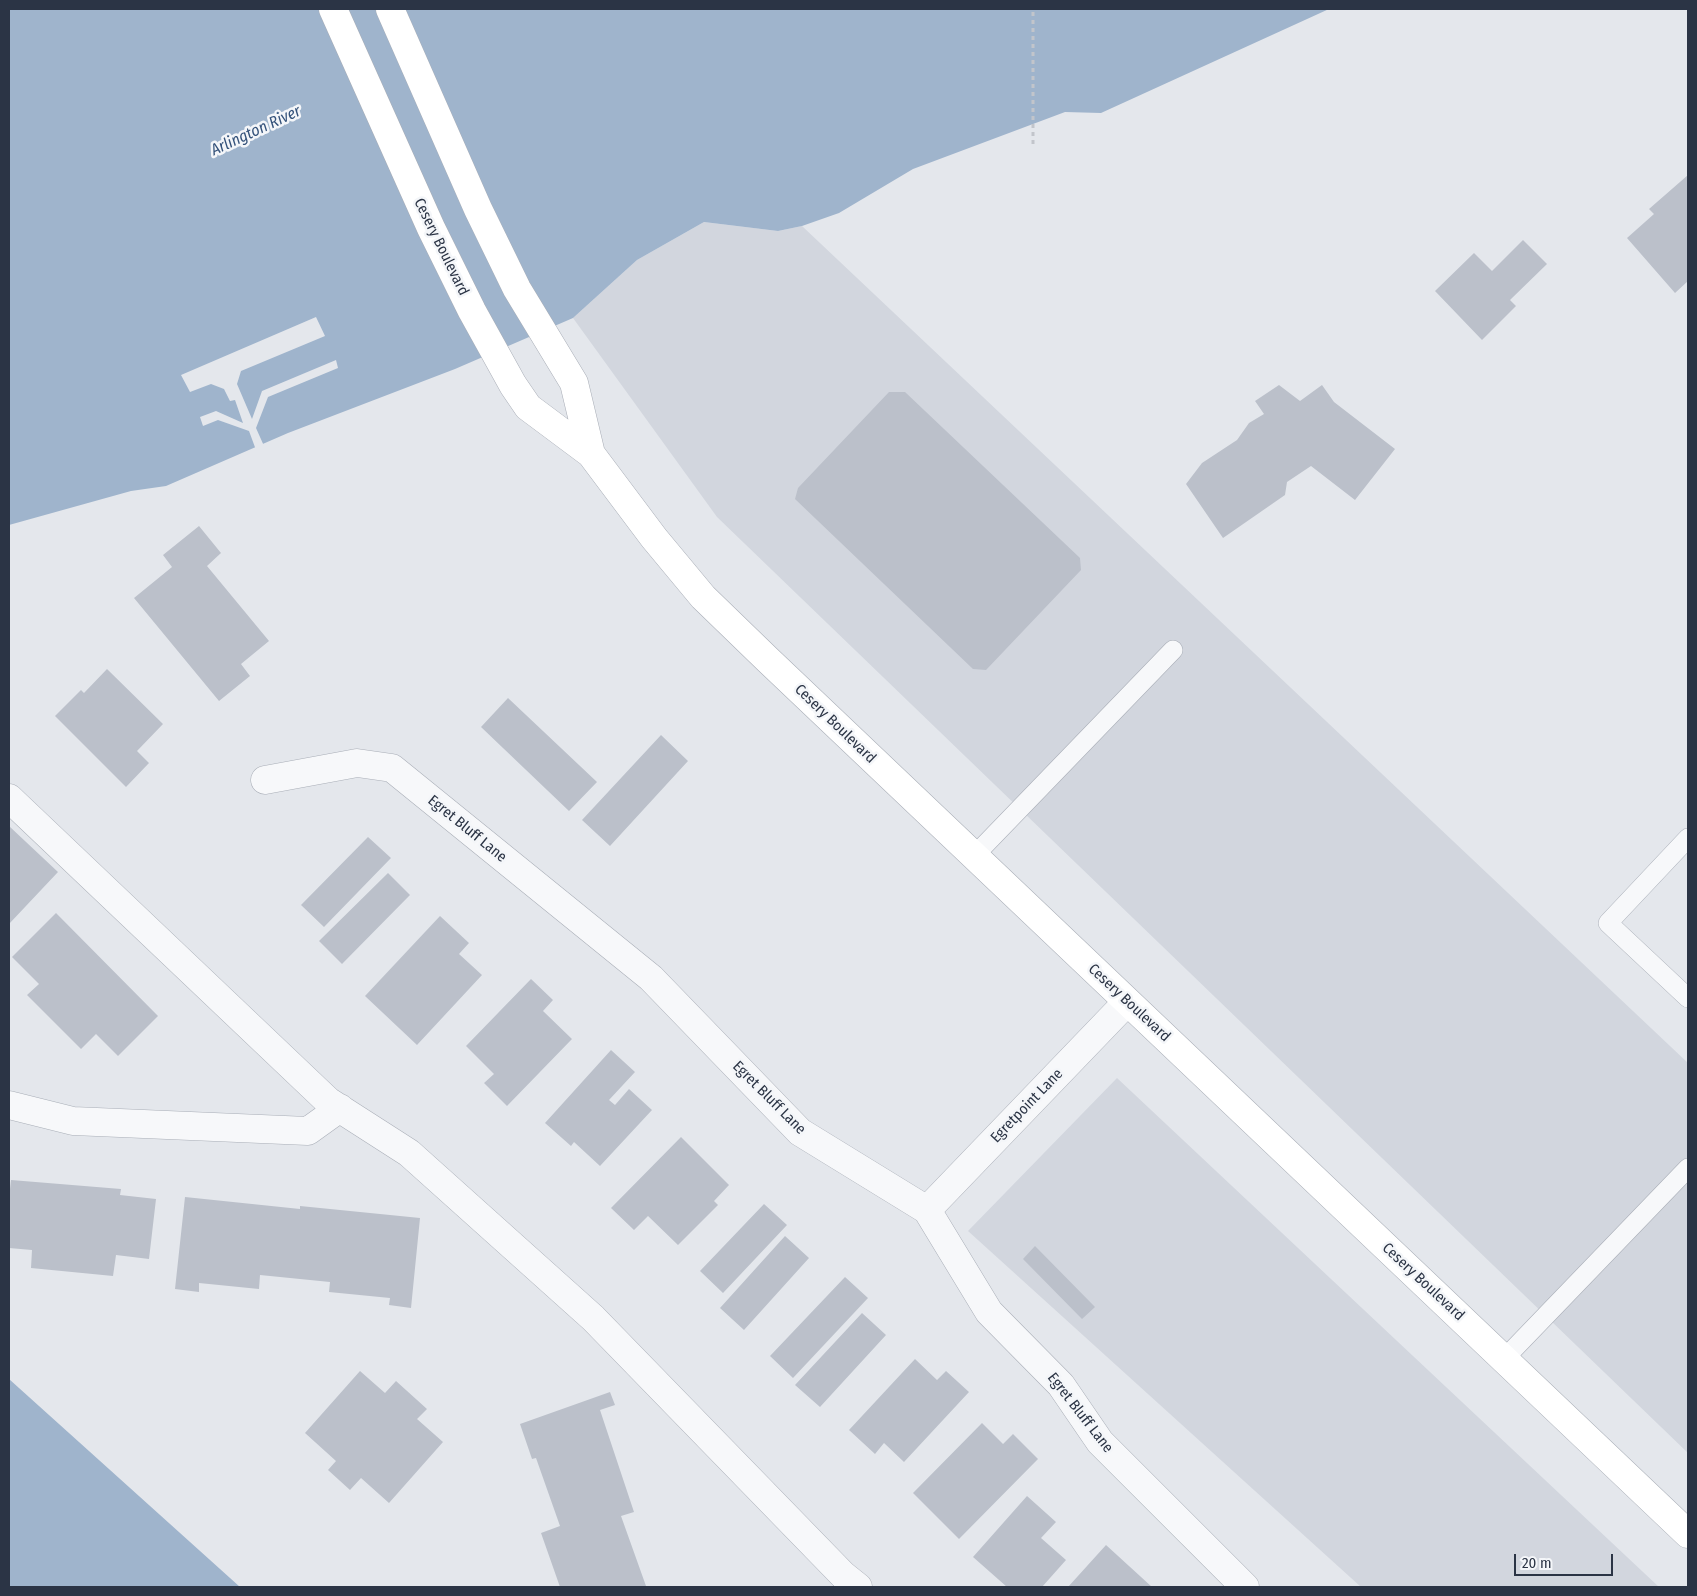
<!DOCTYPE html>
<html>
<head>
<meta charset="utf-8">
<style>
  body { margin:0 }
  #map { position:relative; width:1697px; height:1596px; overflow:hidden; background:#e4e7ec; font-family:"Fira Sans Condensed",sans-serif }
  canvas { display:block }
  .frame { position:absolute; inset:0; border:10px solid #2b3445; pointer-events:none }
  .scale { position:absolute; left:1514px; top:1554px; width:99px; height:22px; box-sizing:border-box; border:2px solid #2b3445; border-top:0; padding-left:6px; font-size:15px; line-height:18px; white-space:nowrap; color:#2b3445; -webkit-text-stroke:4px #f4f6f9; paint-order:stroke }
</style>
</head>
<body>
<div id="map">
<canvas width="1697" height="1596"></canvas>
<div class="frame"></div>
<div class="scale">20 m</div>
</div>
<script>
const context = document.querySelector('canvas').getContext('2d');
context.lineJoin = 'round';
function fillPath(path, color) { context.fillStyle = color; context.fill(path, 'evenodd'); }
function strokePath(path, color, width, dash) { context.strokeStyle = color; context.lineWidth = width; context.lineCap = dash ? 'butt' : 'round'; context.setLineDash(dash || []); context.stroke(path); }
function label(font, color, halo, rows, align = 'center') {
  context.font = font + ' "Fira Sans Condensed",sans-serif'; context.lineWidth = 5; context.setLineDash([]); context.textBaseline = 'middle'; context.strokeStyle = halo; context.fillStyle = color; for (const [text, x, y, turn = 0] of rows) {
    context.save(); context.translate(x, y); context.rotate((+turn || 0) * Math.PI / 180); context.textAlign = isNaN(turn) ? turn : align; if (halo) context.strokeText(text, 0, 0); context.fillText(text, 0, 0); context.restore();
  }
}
fillPath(new Path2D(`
  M704 222 778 231 802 226 1688 1063V1453L717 517 573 318 637 260Z
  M1117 1078 1659 1587H1361L968 1231Z`), '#d2d6de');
fillPath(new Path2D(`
  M9 9H1329L1101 113 1065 112 913 169 839 213 802 226 778 231 704 222 637 260 573 318 455 369 288 433 166 486 131 491 9 525Z
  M9 1379 240 1587H9Z`), '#9fb4cc');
fillPath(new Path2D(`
  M316 317 325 336 241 371 237 384 252 419 262 391 336 360 338 368 268 397 256 428 264 446 256 450 249 431 218 420 203 426 200 417 216 411 243 423 235 400 230 401 224 389 211 384 190 392 181 375Z`), '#e4e7ec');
fillPath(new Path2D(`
  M1688 175V281L1675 293 1627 238 1654 214 1649 209Z
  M1523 240 1547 264 1510 300 1516 306 1482 340 1435 291 1474 253 1492 271Z
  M1279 385 1300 401 1322 385 1334 402 1395 449 1355 500 1311 466 1287 482 1285 495 1223 538 1186 484 1202 463 1237 440 1249 423 1264 414 1255 401Z
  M889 392H905L1080 558 1081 570 986 670 973 669 795 499 798 488Z
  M199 526 221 553 207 566 269 641 241 664 250 676 219 701 134 598 172 567 163 555Z
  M107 669 163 724 137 751 149 763 126 787 55 716 81 690 84 693Z
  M508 698 597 782 569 811 481 727Z
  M661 735 688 761 610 846 582 820Z
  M9 826 58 872 9 924Z
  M368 837 391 858 324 927 301 905Z
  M388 873 410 895 342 964 319 941Z
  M56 913 158 1016 118 1056 96 1034 81 1049 27 995 39 984 12 957Z
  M440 916 469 943 459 954 482 975 417 1045 365 996Z
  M531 979 553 1000 543 1011 572 1039 507 1106 484 1083 494 1074 466 1046Z
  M611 1050 635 1072 609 1100 615 1105 629 1089 652 1110 600 1166 574 1142 571 1146 545 1123Z
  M681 1137 729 1185 714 1201 718 1205 678 1245 648 1216 634 1230 611 1208Z
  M11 1180 121 1189 120 1195 156 1199 149 1259 116 1255 113 1276 31 1268 32 1250 9 1248V1198Z
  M185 1197 300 1209V1206L420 1218 411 1308 389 1305 390 1298 329 1292 330 1282 260 1275 259 1289 199 1283V1292L175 1289Z
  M764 1204 787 1225 723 1293 700 1271Z
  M785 1236 809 1258 744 1330 720 1308Z
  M1035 1246 1095 1307 1082 1319 1023 1259Z
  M845 1277 868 1298 793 1378 770 1356Z
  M862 1313 886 1335 820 1407 795 1385Z
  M915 1359 937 1380 946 1371 969 1392 904 1462 884 1443 875 1454 849 1430Z
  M360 1371 385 1393 396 1381 427 1409 417 1419 443 1442 389 1503 361 1478 350 1490 328 1470 336 1461 305 1433Z
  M610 1392 615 1405 600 1410 634 1512 621 1516 646 1586 560 1587 541 1533 560 1526 536 1458 532 1459 520 1424Z
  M982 1423 1003 1444 1013 1434 1038 1459 959 1539 913 1493Z
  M1027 1496 1056 1522 1041 1538 1066 1560 1042 1587H1007L973 1557Z
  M1106 1545 1152 1587H1068Z`), '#bbc0ca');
const service = new Path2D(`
  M1688 838 1608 923 1688 998
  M974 856 1173 650
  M1504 1359 1688 1168`);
const minor = new Path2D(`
  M265 780 357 763 392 768 651 978 800 1132 927 1210 989 1312 1061 1385 1100 1442 1245 1587
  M9 798 328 1101 409 1153 593 1318 843 1575 858 1587
  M9 1105 73 1121 308 1131 340 1108
  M927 1210 1127 1002`);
const secondary = new Path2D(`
  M333 9 431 228 472 311 513 385 528 407 591 454 654 538 703 597 767 659 1688 1534
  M390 9 478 209 517 289 574 383 591 454`);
strokePath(service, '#a9aeb7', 20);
strokePath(minor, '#a9aeb7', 29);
strokePath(secondary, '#a9aeb7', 29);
strokePath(new Path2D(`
  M1033 12V146`), '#c2c5cb', 3, [4, 4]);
strokePath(service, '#f7f8fa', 19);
strokePath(minor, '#f7f8fa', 28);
strokePath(secondary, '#fff', 28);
label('15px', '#2b3445', '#f4f6f9', [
  ["Cesery Boulevard",441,247,64],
  ["Cesery Boulevard",835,724,44],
  ["Egret Bluff Lane",467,829,39],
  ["Cesery Boulevard",1129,1003,43],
  ["Egret Bluff Lane",769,1098,45],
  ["Egretpoint Lane",1027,1106,-46],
  ["Cesery Boulevard",1423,1282,43],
  ["Egret Bluff Lane",1080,1413,52]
]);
label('italic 16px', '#34527a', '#f4f6f9', [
  ["Arlington River",256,131,-25]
]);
</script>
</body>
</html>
